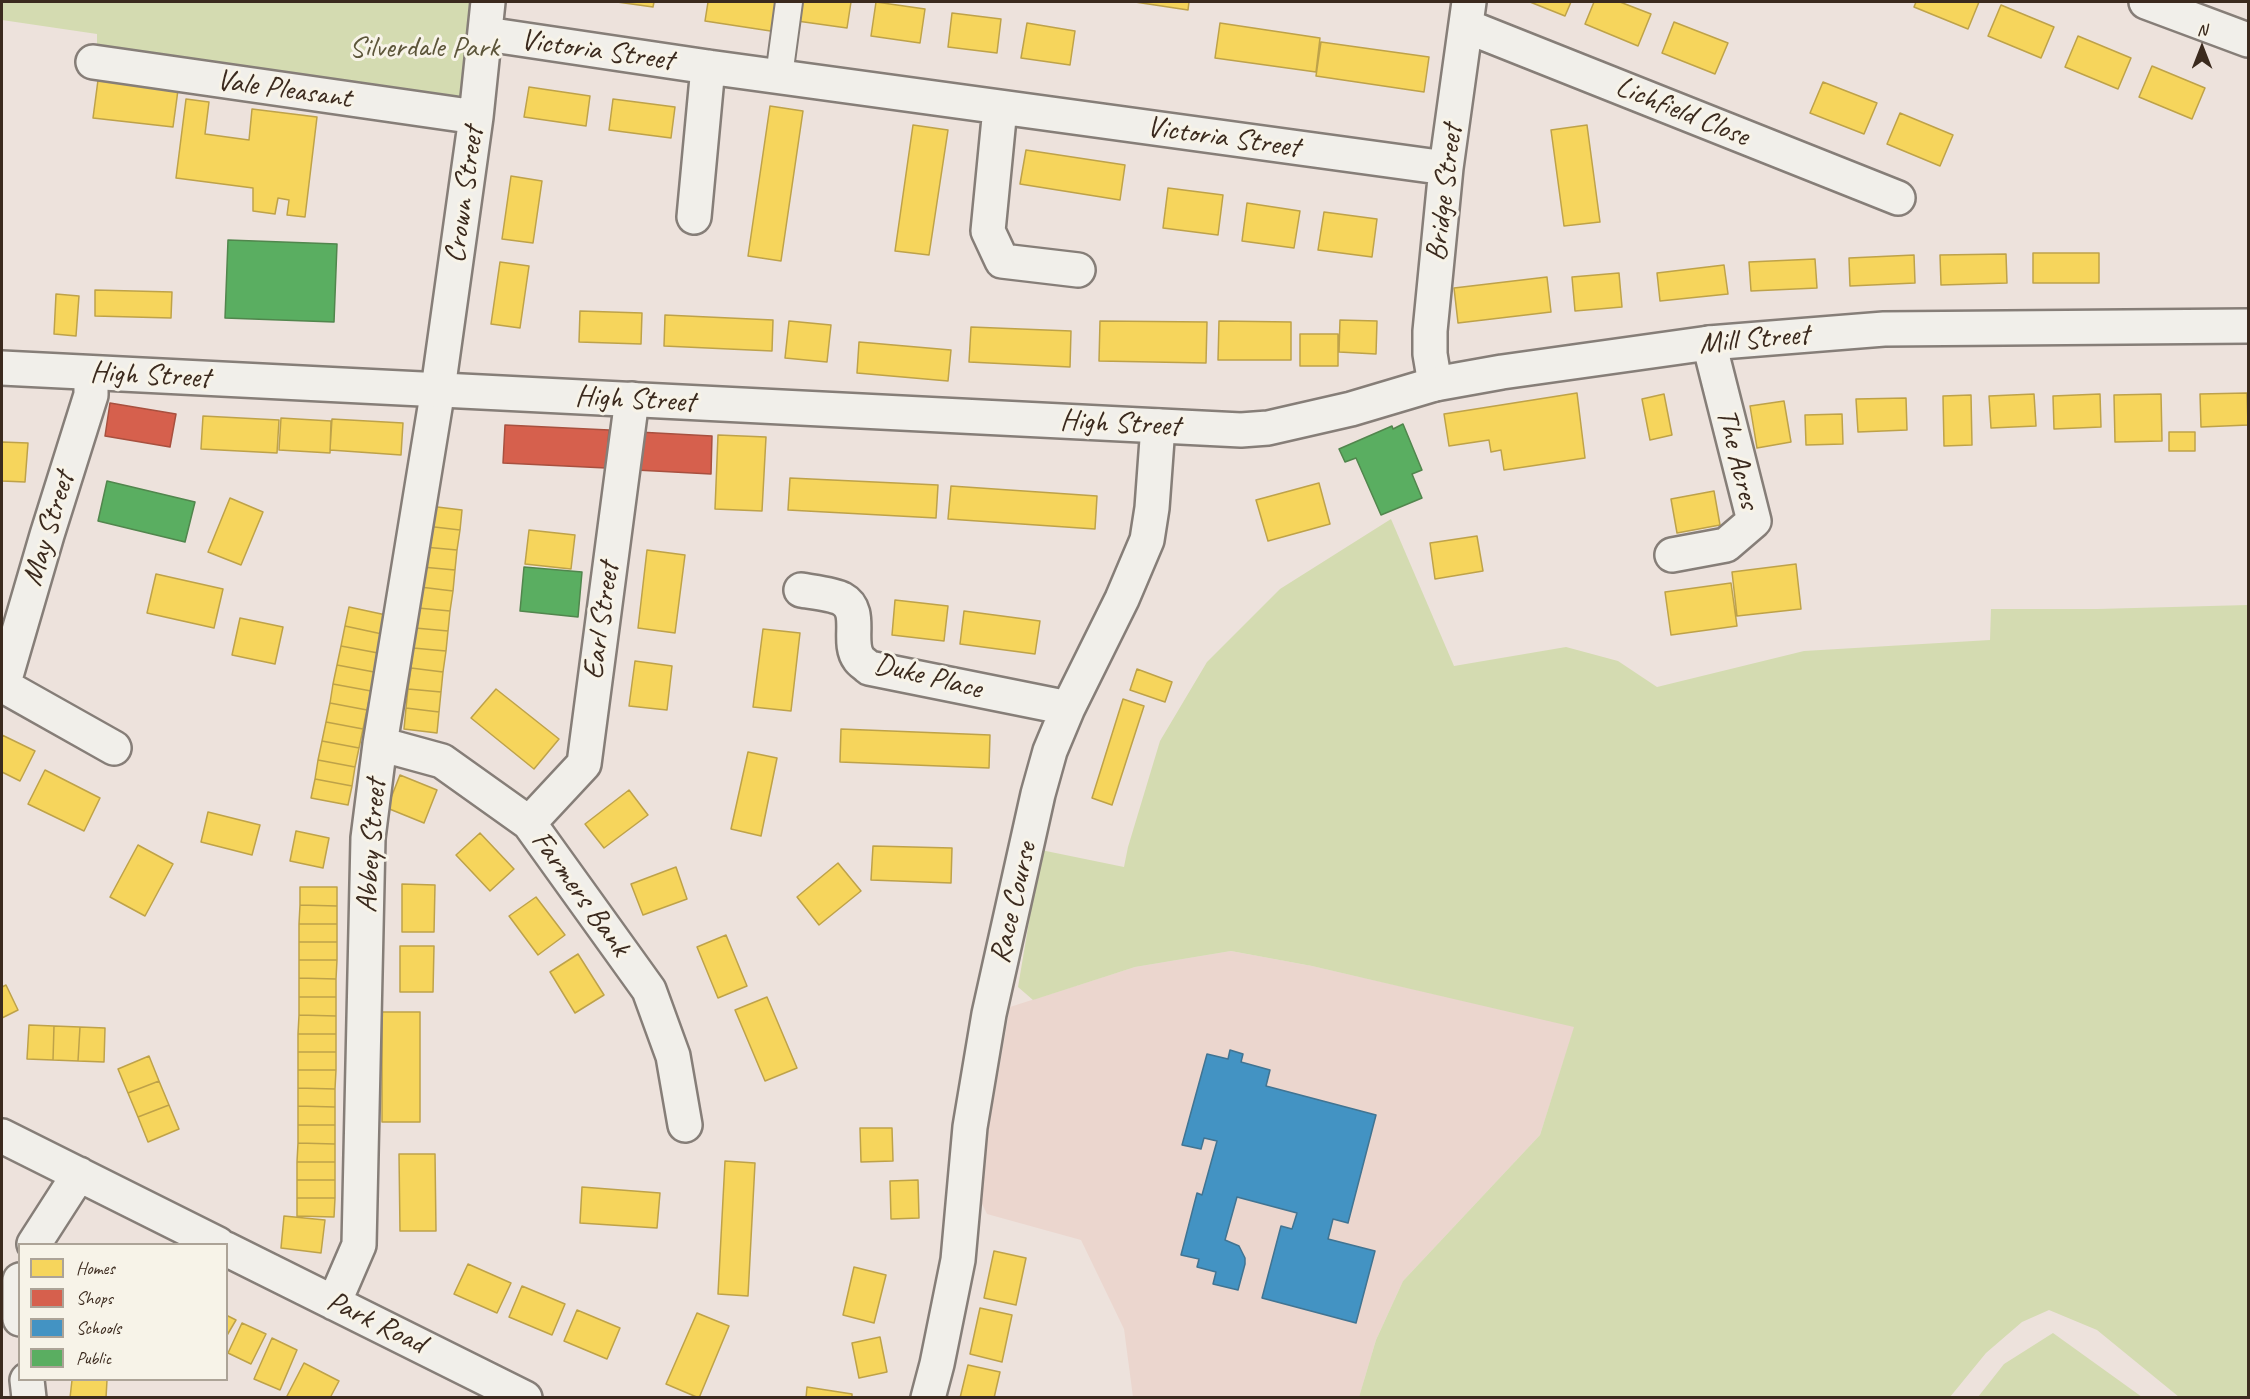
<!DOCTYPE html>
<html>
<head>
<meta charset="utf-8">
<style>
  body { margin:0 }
  #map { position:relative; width:2250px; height:1399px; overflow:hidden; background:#ede2dc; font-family:Caveat,sans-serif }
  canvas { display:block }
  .frame { position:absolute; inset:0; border:3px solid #3b2a1e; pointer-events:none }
  .legend { position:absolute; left:18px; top:1243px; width:210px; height:138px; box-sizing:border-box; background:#f7f3e8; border:2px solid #aca397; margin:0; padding:8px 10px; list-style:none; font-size:18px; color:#3b2a1e }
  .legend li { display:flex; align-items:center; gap:12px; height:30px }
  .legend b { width:30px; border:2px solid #aca397 }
  .north { position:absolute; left:2172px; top:18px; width:60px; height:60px; -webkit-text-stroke:4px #f7f3e8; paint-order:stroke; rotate:0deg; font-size:16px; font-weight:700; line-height:24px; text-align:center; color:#3b2a1e }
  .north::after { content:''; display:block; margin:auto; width:21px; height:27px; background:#3b2a1e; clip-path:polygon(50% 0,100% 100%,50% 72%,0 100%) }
</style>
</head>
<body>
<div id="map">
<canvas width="2250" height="1399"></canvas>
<div class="frame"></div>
<ul class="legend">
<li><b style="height:16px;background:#f6d55c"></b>Homes</li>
<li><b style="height:16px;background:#d6604d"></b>Shops</li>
<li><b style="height:16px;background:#4393c3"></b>Schools</li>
<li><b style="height:16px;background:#5aae61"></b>Public</li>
</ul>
<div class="north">N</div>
</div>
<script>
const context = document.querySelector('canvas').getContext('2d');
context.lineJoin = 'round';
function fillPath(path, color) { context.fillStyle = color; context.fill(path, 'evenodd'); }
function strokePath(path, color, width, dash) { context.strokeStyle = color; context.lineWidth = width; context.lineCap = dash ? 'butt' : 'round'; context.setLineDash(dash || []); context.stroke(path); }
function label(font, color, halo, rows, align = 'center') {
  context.font = font + ' Caveat,sans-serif'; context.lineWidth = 6; context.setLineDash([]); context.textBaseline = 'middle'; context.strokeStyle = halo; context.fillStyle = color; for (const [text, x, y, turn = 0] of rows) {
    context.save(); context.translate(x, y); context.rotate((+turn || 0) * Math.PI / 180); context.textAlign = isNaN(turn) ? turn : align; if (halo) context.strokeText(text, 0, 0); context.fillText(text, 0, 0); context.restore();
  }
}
fillPath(new Path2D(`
  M1231 951 1312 966 1575 1026 1540 1135 1403 1281 1376 1340 1359 1397H1133L1124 1329 1081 1240 987 1214 977 1194 1010 1007 1135 967Z`), '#ebd6ce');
fillPath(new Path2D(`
  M2 2H478L468 101 97 53V34L2 20Z
  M1391 519 1454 666 1566 647 1618 661 1657 687 1804 651 1990 640 1991 609H2097L2248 605V1397H2179L2097 1330 2049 1310 2022 1322 1986 1353 1950 1397H1359L1376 1340 1403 1281 1540 1135 1574 1027 1312 966 1231 951 1135 967 1033 1000 1018 987 1041 850 1124 867 1128 847 1160 741 1207 662 1280 589Z
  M2053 1333 2142 1397H1978L2004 1364Z`), '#d4dbb1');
const homes = new Path2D(`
  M617 2H654L653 7Z
  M708 2H781L777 32 705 21Z
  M800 2H851L847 28 797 21Z
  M876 2 925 9 920 43 871 36Z
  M1135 2H1189L1188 10Z
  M1530 2H1571L1565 16Z
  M1594 2H1620L1651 14 1638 46 1585 24Z
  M1916 2H1979L1968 29 1914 7Z
  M2001 5 2054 27 2041 58 1988 36Z
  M952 13 1001 19 997 53 948 47Z
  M1674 22 1728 43 1715 74 1662 53Z
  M1027 23 1075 31 1070 65 1021 58Z
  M1220 23 1320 38 1316 72 1215 58Z
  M2078 36 2131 58 2118 89 2065 67Z
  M1321 42 1429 57 1424 92 1316 76Z
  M2152 66 2205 88 2192 119 2139 97Z
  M98 80 178 90 173 127 93 118Z
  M1823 82 1877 103 1864 134 1810 113Z
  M529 87 590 96 586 126 524 117Z
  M186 99 209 102 205 134 249 140 252 109 317 117 305 217 287 215 289 200 278 198 275 214 253 211V188L176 178Z
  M613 99 675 107 671 138 609 130Z
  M770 106 803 111 781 261 748 256Z
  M1900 113 1953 135 1940 166 1887 144Z
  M913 125 948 130 929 255 895 251Z
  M1587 125 1600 222 1564 226 1551 130Z
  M1026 150 1125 165 1120 200 1020 184Z
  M511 176 542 181 533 243 502 239Z
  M1168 188 1223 195 1218 235 1163 228Z
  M1247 203 1300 211 1294 248 1242 241Z
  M1324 212 1377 219 1372 257 1318 250Z
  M2033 253H2099V283H2033Z
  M2006 254 2007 283 1941 285 1940 255Z
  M1914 255 1915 283 1850 286 1849 258Z
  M1815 259 1817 288 1751 291 1749 262Z
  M500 262 529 266 520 328 491 324Z
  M1724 265 1728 294 1660 301 1657 273Z
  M1619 273 1622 307 1575 311 1572 277Z
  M1547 277 1551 312 1458 323 1454 288Z
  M95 290 172 292 171 318 95 316Z
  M56 294 79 296 76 336 54 334Z
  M580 311 642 313 641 344 579 342Z
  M665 315 773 320 772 351 664 346Z
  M1340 320 1377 321 1376 354 1339 352Z
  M789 321 831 325 827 362 785 358Z
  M1100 321 1207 322 1206 363 1099 361Z
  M1219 321 1291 322V360H1218Z
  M971 327 1071 331 1070 367 969 362Z
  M1300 334H1338V366H1300Z
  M859 342 951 350 948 381 857 373Z
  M1577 393 1585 458 1504 470 1501 450 1491 452 1489 440 1449 446 1444 414Z
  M2247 393 2248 425 2201 427 2200 394Z
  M1664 394 1672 435 1650 440 1642 399Z
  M2034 394 2036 426 1991 428 1989 396Z
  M2100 394 2101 427 2054 429 2053 396Z
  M2161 394 2162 441 2115 442 2114 395Z
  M1971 395 1972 445 1944 446 1943 396Z
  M1906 398 1907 430 1858 432 1856 399Z
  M1784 401 1791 442 1757 448 1750 406Z
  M1842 414 1843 444 1806 445 1805 415Z
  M203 416 279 420 277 453 201 449Z
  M281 418 331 421 330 453 279 450Z
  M332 419 403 423 401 455 330 450Z
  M2169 432H2195V451H2169Z
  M718 435 766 437 762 511 715 509Z
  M2 442 28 443 25 482 2 481Z
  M790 478 938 485 936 518 788 510Z
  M1319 483 1330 524 1268 541 1256 500Z
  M951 486 1097 496 1095 529 948 519Z
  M1714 491 1720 525 1677 533 1671 499Z
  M230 498 263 512 241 565 208 552Z
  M429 506 462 510 460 530 426 526Z
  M426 526 460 530 457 550 424 547Z
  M529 530 575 535 571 569 525 564Z
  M1477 536 1483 571 1435 579 1430 543Z
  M424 547 457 550 455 570 422 567Z
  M647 550 685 555 675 633 638 628Z
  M1796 564 1801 609 1737 616 1732 572Z
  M422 567 455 570 453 591 420 587Z
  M156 574 223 589 214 628 147 613Z
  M1731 583 1737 626 1671 635 1665 592Z
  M420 587 453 591 450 611 418 608Z
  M895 600 948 606 944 641 892 635Z
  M349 607 386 615 382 634 345 626Z
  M418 608 450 611 448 631 415 628Z
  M964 611 1040 621 1035 654 960 644Z
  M240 618 283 627 275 664 232 655Z
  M345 626 382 634 378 653 341 646Z
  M415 628 448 631 446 651 413 648Z
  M763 629 800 633 791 711 753 707Z
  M341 646 378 653 374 672 337 665Z
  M413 648 446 651 443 672 411 668Z
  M635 661 672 666 667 710 629 706Z
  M337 665 374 672 371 691 333 684Z
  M411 668 443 672 441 692 408 689Z
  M1137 669 1172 682 1165 702 1130 690Z
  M333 684 371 691 367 710 330 703Z
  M408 689 441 692 439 712 406 708Z
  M496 689 559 739 534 769 471 718Z
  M1123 699 1144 706 1112 805 1092 798Z
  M330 703 367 710 363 729 326 722Z
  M406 708 439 712 437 733 404 729Z
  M326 722 363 729 359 748 322 741Z
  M841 729 990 735 989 768 840 762Z
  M2 735 35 751 20 781 2 772Z
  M322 741 359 748 355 767 318 760Z
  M748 752 777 758 761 836 731 829Z
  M318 760 355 767 352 786 315 779Z
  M45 770 100 798 84 831 28 804Z
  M400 775 437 790 424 823 387 808Z
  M315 779 352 786 348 805 311 798Z
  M629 790 648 815 604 848 585 824Z
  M208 812 260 825 252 855 201 842Z
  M296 831 329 838 323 868 290 861Z
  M480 833 514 869 490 891 456 855Z
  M138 845 173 864 145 916 110 897Z
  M873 846 952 848 951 883 871 880Z
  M838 863 861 891 819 925 797 897Z
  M676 867 687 899 643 915 631 884Z
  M402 884 435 885 434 932H402Z
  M300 887H337V906L300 905Z
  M536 897 565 935 538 955 509 916Z
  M300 905 337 906V924H299Z
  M299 924H337V942H299Z
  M726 935 747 986 718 998 697 947Z
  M299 942H337V960H299Z
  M400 946H434L433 992H400Z
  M578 954 604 995 575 1013 550 972Z
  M299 960H337L336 979 299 978Z
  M299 978 336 979V997H299Z
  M6 985 18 1010 2 1018V987Z
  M299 997H336V1016L299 1015Z
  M767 997 797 1068 765 1081 735 1010Z
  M382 1012H420V1122H382Z
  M299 1015 336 1016V1034H298Z
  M29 1025 54 1026 53 1060 27 1059Z
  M54 1026 80 1027 78 1061 53 1060Z
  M80 1027 105 1028 104 1062 78 1061Z
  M298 1034H336V1052H298Z
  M298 1052H336V1070H298Z
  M149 1056 159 1081 128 1093 118 1069Z
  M298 1070H336L335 1089 298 1088Z
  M159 1081 169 1105 138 1117 128 1093Z
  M298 1088 335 1089V1107L298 1106Z
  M169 1105 179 1129 148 1142 138 1117Z
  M298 1106 335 1107V1125H298Z
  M298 1125H335V1144L298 1143Z
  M860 1128H892L893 1161 861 1162Z
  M298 1143 335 1144V1162H297Z
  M399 1154H435L436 1231H400Z
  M725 1161 755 1163 748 1296 718 1294Z
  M297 1162H335V1180H297Z
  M297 1180H335V1198H297Z
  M918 1180 919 1218 891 1219 890 1181Z
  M582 1187 660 1193 657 1228 580 1223Z
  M297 1198H335L334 1217 297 1216Z
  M284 1216 325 1220 321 1253 281 1248Z
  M994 1251 1026 1258 1016 1305 984 1298Z
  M468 1264 511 1283 497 1313 454 1294Z
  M854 1267 886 1275 874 1323 843 1315Z
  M522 1286 565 1304 552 1335 509 1317Z
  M980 1308 1012 1315 1002 1362 970 1354Z
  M577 1310 620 1328 607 1359 564 1341Z
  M697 1313 729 1326 699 1398 666 1384Z
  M226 1315 236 1320 226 1337Z
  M242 1323 266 1334 251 1364 228 1353Z
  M880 1337 887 1372 859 1378 852 1343Z
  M272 1338 297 1350 280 1390 254 1379Z
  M304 1363 339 1381 330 1398H286Z
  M968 1365 1000 1372 994 1398H960Z
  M72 1380H107L106 1398H70Z
  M807 1387 852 1394V1398H806Z`);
fillPath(homes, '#f6d55c');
strokePath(homes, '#bea249', 1.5);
const shops = new Path2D(`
  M110 403 176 414 170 447 105 436Z
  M505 425 609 430 606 468 503 463Z
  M638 432 712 436 711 474 636 470Z`);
fillPath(shops, '#d6604d');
strokePath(shops, '#a8503f', 1.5);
const schools = new Path2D(`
  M1230 1050 1243 1054 1241 1062 1270 1070 1266 1086 1376 1115 1348 1223 1333 1219 1328 1239 1375 1251 1356 1323 1262 1298 1281 1226 1292 1229 1297 1213 1237 1197 1225 1240 1239 1246 1245 1258V1264L1238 1290 1213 1284 1216 1272 1197 1267 1199 1259 1181 1255 1197 1193 1202 1195 1217 1141 1204 1138 1201 1149 1182 1145 1207 1054 1228 1059Z`);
fillPath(schools, '#4393c3');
strokePath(schools, '#417492', 1.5);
const public = new Path2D(`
  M228 240 337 244 334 322 225 318Z
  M1403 424 1422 470 1412 474 1422 498 1381 515 1356 458 1345 462 1339 449 1392 426 1393 429Z
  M107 481 195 502 185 542 98 521Z
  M524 567 582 572 578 617 520 611Z`);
fillPath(public, '#5aae61');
strokePath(public, '#51864d', 1.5);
const pedestrian = new Path2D(`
  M779 76 789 2`);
const minor = new Path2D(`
  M1466 26 1898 198
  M486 34 708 67 1446 168
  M93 62 476 117
  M1000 108 988 231 1002 261 1078 270
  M694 217 708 67
  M1435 384 1430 354V331L1446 168 1469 2
  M1672 555 1726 545 1754 521 1709 343
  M801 590C812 592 833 594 842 599 864 611 846 642 859 659 861 662 866 665 869 668L1068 708
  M2 685 114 748
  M3 686 47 535 91 395V373
  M380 744 442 761 529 823 649 990 673 1056 685 1125
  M529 823 584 764 632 399
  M2 1136 218 1244
  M34 1244 79 1174
  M226 1249 525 1398
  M20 1280V1319
  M334 1303 359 1245 368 838 380 744 438 389 476 117 488 2
  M27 1380 29 1398
  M928 1398 937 1364 958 1260 970 1127 989 1014 1038 794 1050 751 1068 708 1122 599 1147 540 1152 508 1158 426`);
const tertiary = new Path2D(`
  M2 368 1241 430 1268 428 1351 409 1435 384 1502 372 1709 343 1884 329 2248 326`);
const secondary = new Path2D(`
  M2146 2 2248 40`);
strokePath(pedestrian, '#867e78', 30);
strokePath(minor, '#867e78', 38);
strokePath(tertiary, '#867e78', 38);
strokePath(secondary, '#867e78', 38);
strokePath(pedestrian, '#f1efea', 26);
strokePath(minor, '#f1efea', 33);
strokePath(tertiary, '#f1efea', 33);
strokePath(secondary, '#f1efea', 33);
label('30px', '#5c553a', '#f7f3e8', [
  ["Silverdale Park",424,48]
]);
label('30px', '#3b2a1e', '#f7f3e8', [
  ["Victoria Street",597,51,8],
  ["Vale Pleasant",284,90,8],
  ["Lichfield Close",1682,112,22],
  ["Victoria Street",1223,138,8],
  ["Bridge Street",1445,193,-83],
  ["Crown Street",465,195,-82],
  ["Mill Street",1754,340,-5],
  ["High Street",150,376,3],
  ["High Street",635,400,3],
  ["High Street",1120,424,3],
  ["The Acres",1737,459,76],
  ["May Street",49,529,-73],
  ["Earl Street",602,621,-82],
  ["Duke Place",928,677,14],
  ["Abbey Street",372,846,-86],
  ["Farmers Bank",580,894,54],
  ["Race Course",1014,903,-77],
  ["Park Road",376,1323,26]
]);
</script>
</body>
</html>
